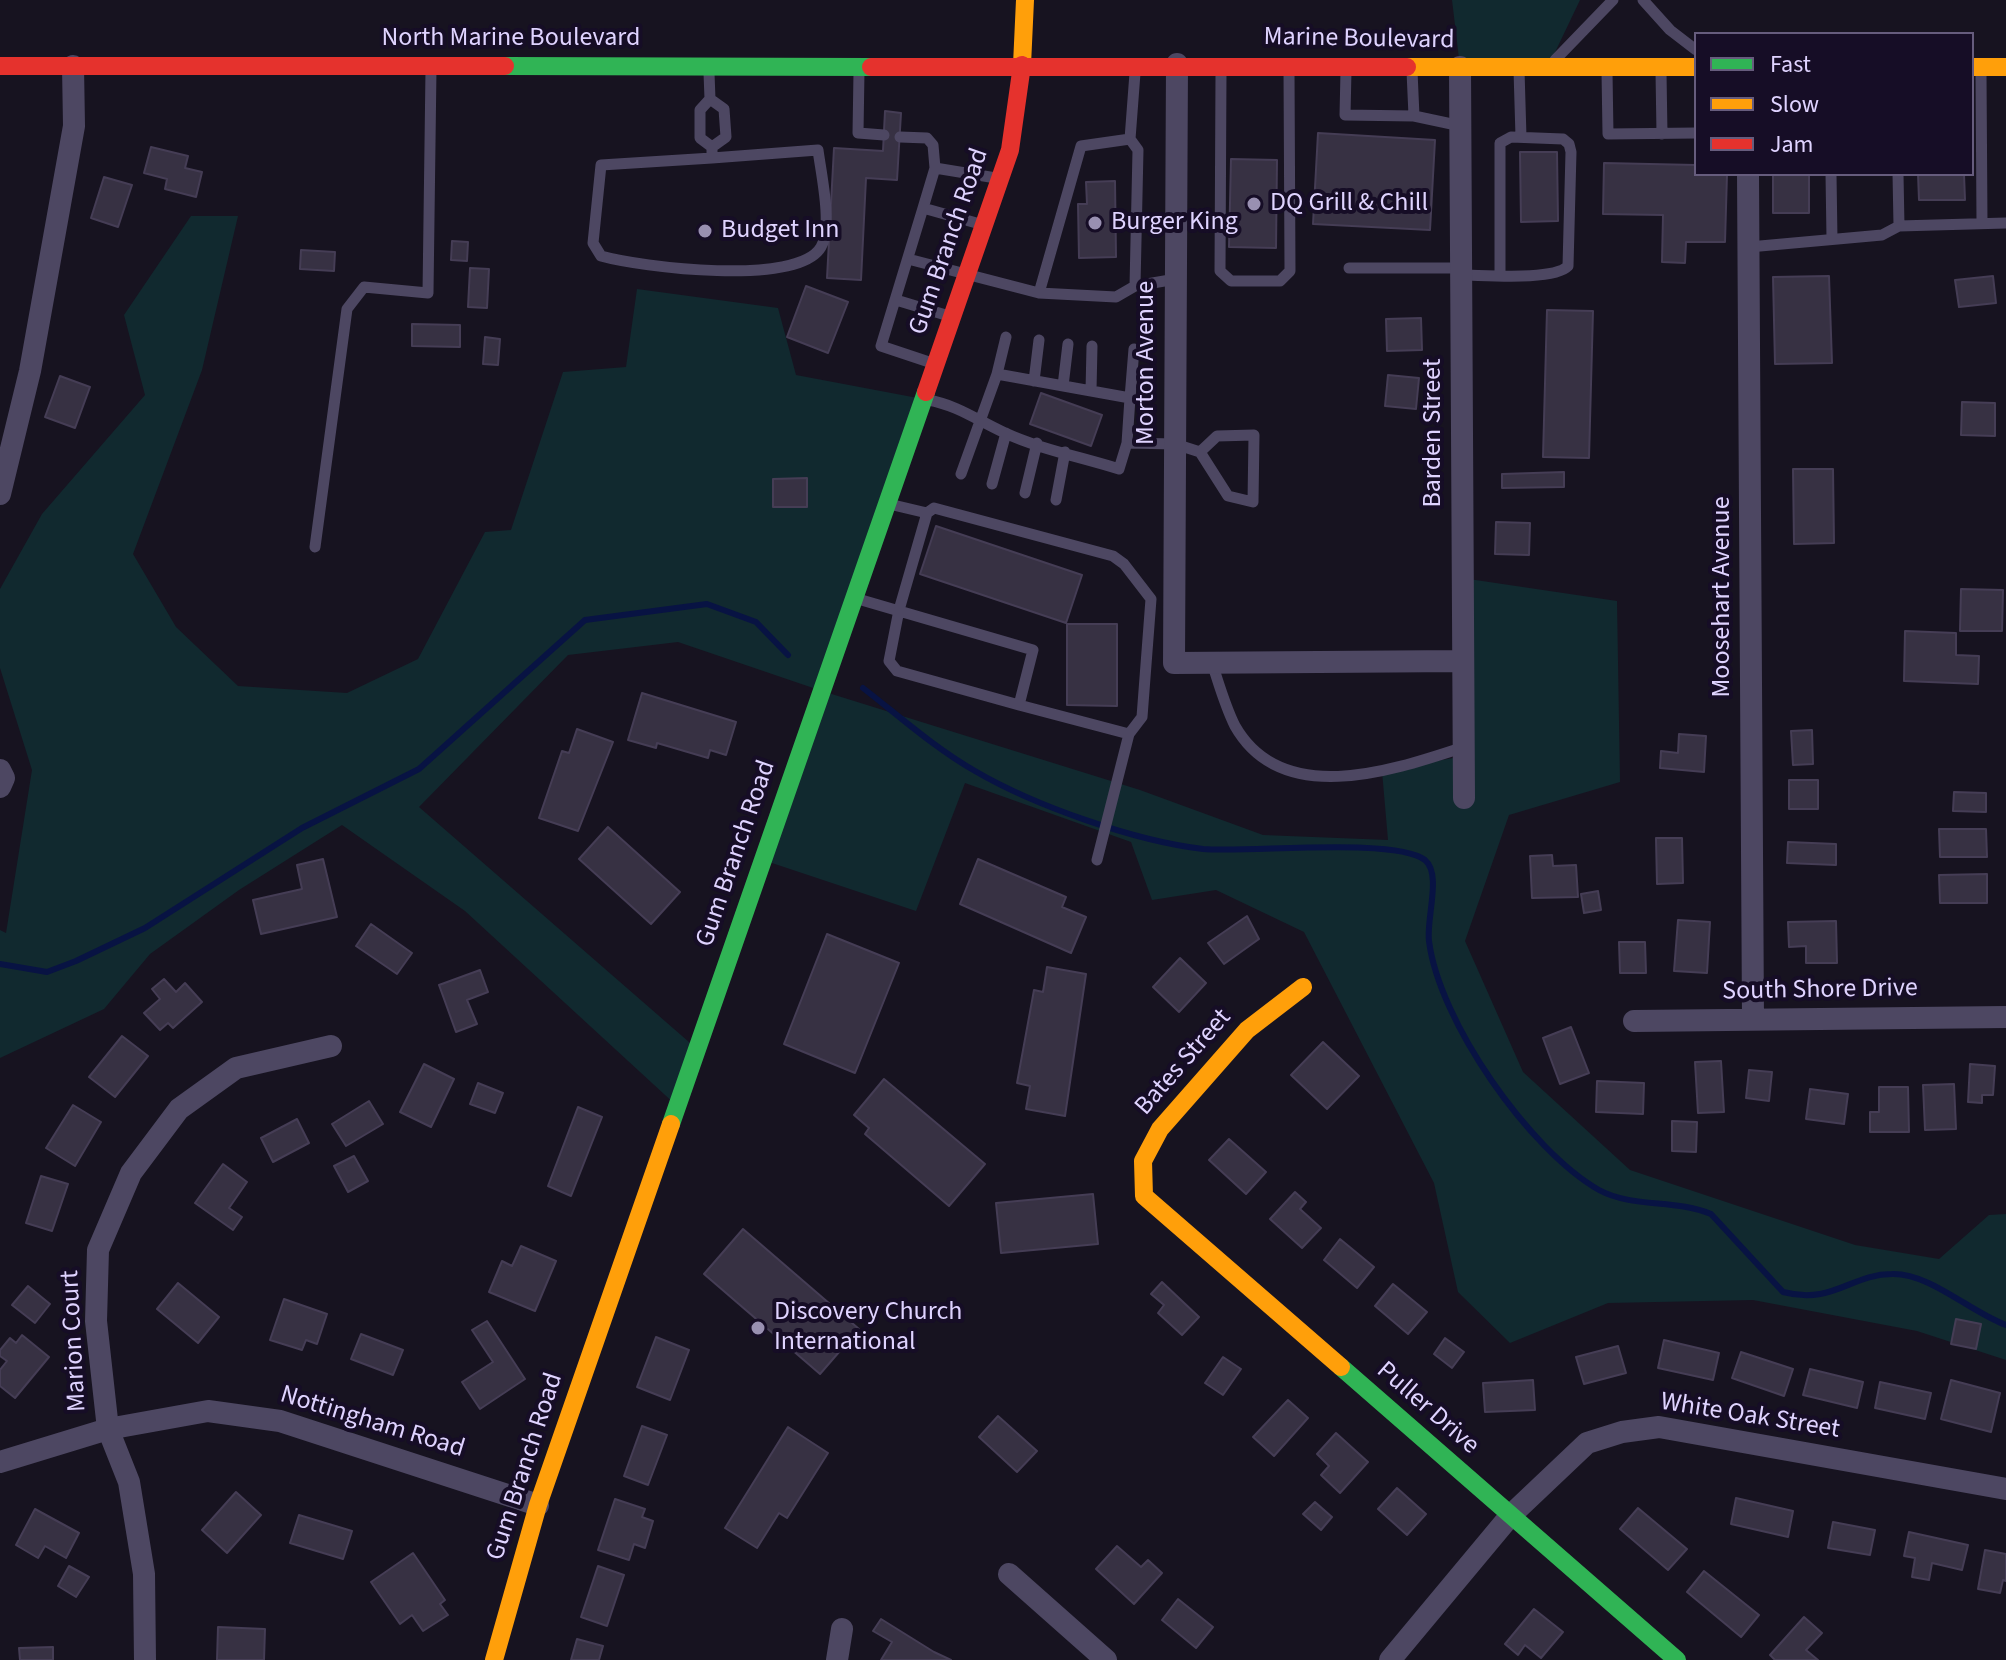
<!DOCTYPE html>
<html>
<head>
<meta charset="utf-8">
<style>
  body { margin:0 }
  #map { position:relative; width:2006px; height:1660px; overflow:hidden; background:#171320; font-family:"Source Sans 3",sans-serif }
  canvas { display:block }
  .legend { position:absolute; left:1694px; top:32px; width:280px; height:144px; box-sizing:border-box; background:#160d26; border:2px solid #665c7d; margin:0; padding:10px 14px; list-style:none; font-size:24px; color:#dfd3ff }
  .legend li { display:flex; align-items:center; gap:16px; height:40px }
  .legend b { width:40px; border:2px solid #665c7d }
</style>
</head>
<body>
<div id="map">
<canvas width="2006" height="1660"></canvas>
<ul class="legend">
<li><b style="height:10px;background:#30b455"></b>Fast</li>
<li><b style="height:10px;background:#ff9f0a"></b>Slow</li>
<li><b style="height:10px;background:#e5322d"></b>Jam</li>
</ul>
</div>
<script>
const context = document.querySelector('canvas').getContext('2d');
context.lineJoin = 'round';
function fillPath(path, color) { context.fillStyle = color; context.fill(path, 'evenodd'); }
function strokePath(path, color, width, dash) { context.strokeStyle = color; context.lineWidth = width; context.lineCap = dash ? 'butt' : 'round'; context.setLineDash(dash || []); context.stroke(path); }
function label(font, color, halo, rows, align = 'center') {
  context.font = font + ' "Source Sans 3",sans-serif'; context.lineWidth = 8; context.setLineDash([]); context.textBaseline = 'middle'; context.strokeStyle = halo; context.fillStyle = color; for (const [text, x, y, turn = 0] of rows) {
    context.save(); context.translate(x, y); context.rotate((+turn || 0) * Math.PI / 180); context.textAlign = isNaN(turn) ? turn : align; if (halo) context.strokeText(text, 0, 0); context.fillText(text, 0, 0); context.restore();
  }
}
fillPath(new Path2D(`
  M1452 0H1580L1548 67H1460Z
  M191 216H238L202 370 133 554 176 627 238 686 347 693 418 659 485 532 511 530 563 372 626 367 637 289 778 308 796 375 923 399 822 691 1140 790 1263 835 1388 840 1382 771 1464 756 1462 578 1617 601 1620 782 1509 815 1465 941 1523 1072 1630 1170 1855 1245 1939 1259 1989 1215 2006 1214V1360L1917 1331 1753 1300 1608 1303 1510 1343 1458 1292 1434 1183 1304 932 1216 890 1152 900 1131 842 965 783 916 911 763 860 822 691 678 642 568 655 419 807 697 1049 677 1106 465 911 342 825 239 890 150 954 104 1009 0 1058V930L6 933 32 770 0 668V589L42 514 145 395 124 315Z`), '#11292f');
strokePath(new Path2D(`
  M863 688C899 716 936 749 975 771 1035 806 1135 841 1203 849 1250 853 1394 837 1425 860 1442 874 1426 919 1429 941 1439 1021 1529 1150 1599 1190 1632 1208 1676 1199 1711 1214L1783 1292C1833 1305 1851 1274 1892 1274 1930 1273 1970 1312 2006 1325
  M0 964 47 972 76 961 145 928 302 828 419 769 585 620 707 604 756 622 788 655`), '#081343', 6);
const building = new Path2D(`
  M885 111 901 113 897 180 866 178 861 280 827 278 834 148 883 151Z
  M1318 133 1435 140 1430 230 1313 224Z
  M151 147 188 156 185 168 202 172 196 197 165 189 167 179 144 173Z
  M1520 152H1557L1558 221 1521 222Z
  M1231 159 1277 160 1276 248 1229 247Z
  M1604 163 1696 165V174H1727L1725 242H1686L1685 263 1662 262 1663 215 1603 214Z
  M1773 174H1809V213H1773Z
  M1918 174H1964L1965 200H1919Z
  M104 177 132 185 118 227 91 218Z
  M1115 181 1116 257 1079 258 1078 204H1087L1086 182Z
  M452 241 468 242 467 261 451 260Z
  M301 250 335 252 334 271 300 269Z
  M470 268 489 269 487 308 468 307Z
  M1829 276 1832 363 1775 364 1773 277Z
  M1993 276 1996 303 1959 307 1955 280Z
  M806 286 848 302 828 353 787 337Z
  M1547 310 1593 311 1589 458 1543 457Z
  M1421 318 1422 350 1387 351 1386 319Z
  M412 324 460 325V347L412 346Z
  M485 337 500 339 498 365 483 364Z
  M1388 375 1419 378 1416 409 1385 406Z
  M60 376 90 387 75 428 45 417Z
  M1041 393 1102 415 1091 446 1030 424Z
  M1962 402 1995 403V436L1961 435Z
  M1793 469H1833L1834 543 1794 544Z
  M1564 472V487L1502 488V474Z
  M807 478V507H773V479Z
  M1496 522 1530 523 1529 555 1495 554Z
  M936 526 1082 575 1066 623 920 574Z
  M1961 589 2003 590 2002 631H1960Z
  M1067 624H1117V706L1067 705Z
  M1905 631 1956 633V655L1979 656 1978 684 1904 681Z
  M642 693 736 722 726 755 710 750 708 758 657 743 656 748 628 740Z
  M577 729 613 742 578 831 539 818 562 751 569 753Z
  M1812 730 1813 764 1793 765 1791 731Z
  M1679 734 1706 736 1704 772 1660 768 1661 751 1678 753Z
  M1789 780H1818V809H1789Z
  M1954 792 1986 793V812L1953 811Z
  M608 827 680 892 651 924 579 859Z
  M1939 829H1986L1987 857H1940Z
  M1656 838H1682L1683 883 1657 884Z
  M1788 842 1836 844V865L1787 863Z
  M1552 855 1553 866 1576 865 1578 897 1532 898 1530 856Z
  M323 859 337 917 261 934 253 900 302 889 297 865Z
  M978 859 1066 897 1062 907 1086 917 1071 953 960 904Z
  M1987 874V903H1940L1939 875Z
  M1598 891 1601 910 1584 913 1581 894Z
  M1247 916 1259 939 1224 964 1208 943Z
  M1678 920 1710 922 1707 973 1674 971Z
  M1836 921 1837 963H1806V946L1789 947 1788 922Z
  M371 924 412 953 397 974 356 946Z
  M827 934 899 963 855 1073 784 1044Z
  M1619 942H1645L1646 973H1620Z
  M1180 958 1206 983 1179 1012 1153 987Z
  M1047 967 1086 974 1065 1116 1026 1109 1030 1086 1017 1083 1034 990 1043 992Z
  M480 970 488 992 467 1000 477 1024 456 1032 439 985Z
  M164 979 176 992 185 983 202 1002 173 1028 168 1023 160 1030 144 1013 160 999 152 989Z
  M1571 1027 1589 1073 1560 1084 1543 1038Z
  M122 1036 148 1056 115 1097 89 1077Z
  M1323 1042 1359 1076 1327 1109 1291 1075Z
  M1721 1061 1724 1112 1698 1113 1695 1062Z
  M424 1064 454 1079 431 1127 400 1112Z
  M1970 1064 1995 1066 1993 1095H1982V1103L1968 1102Z
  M1749 1070 1772 1072 1769 1101 1746 1098Z
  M884 1079 985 1164 949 1206 865 1134 869 1128 854 1115Z
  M1597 1081 1644 1083 1643 1114 1596 1112Z
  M478 1083 503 1093 495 1113 470 1104Z
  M1954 1084 1956 1129 1925 1130 1923 1085Z
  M1879 1087H1908L1909 1132H1870V1112H1879Z
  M1810 1089 1848 1094 1844 1124 1806 1119Z
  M369 1101 383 1124 346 1146 332 1124Z
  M73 1105 101 1122 75 1166 46 1148Z
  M578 1107 602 1117 571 1196 548 1186Z
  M297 1119 309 1143 273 1162 261 1138Z
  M1672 1121 1697 1122 1696 1152 1672 1151Z
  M1229 1139 1266 1172 1246 1194 1209 1160Z
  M354 1156 368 1181 348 1192 334 1166Z
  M223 1164 247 1182 229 1208 242 1217 233 1230 195 1203Z
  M41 1176 68 1184 52 1231 26 1223Z
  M1295 1192 1306 1202 1300 1209 1321 1228 1302 1248 1270 1219Z
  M1093 1194 1098 1244 1001 1253 996 1203Z
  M743 1229 859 1329 820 1374 704 1274Z
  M1340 1239 1374 1267 1357 1288 1324 1260Z
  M521 1246 556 1261 535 1311 489 1292 502 1261 512 1266Z
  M1162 1282 1199 1317 1182 1335 1158 1313 1164 1305 1151 1294Z
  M178 1283 219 1317 198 1343 157 1309Z
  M1393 1284 1427 1312 1408 1334 1375 1306Z
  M28 1286 50 1304 35 1323 12 1305Z
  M284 1299 327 1314 317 1344 306 1340 302 1350 270 1340Z
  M1956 1319 1981 1324 1976 1349 1951 1344Z
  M487 1321 525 1379 480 1409 462 1382 493 1362 472 1330Z
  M361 1334 403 1350 393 1375 351 1359Z
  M22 1335 49 1357 15 1398 0 1386V1370L7 1361 0 1356V1350L10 1338 16 1343Z
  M656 1337 689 1350 670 1400 637 1387Z
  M1445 1338 1464 1352 1452 1368 1434 1354Z
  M1664 1340 1719 1353 1713 1380 1658 1368Z
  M1618 1346 1626 1373 1584 1384 1576 1357Z
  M1741 1352 1793 1369 1784 1396 1732 1378Z
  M1223 1357 1241 1369 1223 1395 1205 1383Z
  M1810 1369 1863 1382 1857 1408 1803 1395Z
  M1533 1380 1535 1410 1485 1412 1483 1383Z
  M1951 1380 2000 1393 1991 1432 1941 1419Z
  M1880 1382 1931 1393 1925 1419 1875 1408Z
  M1288 1400 1308 1418 1274 1456 1253 1437Z
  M998 1416 1037 1451 1017 1472 979 1437Z
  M642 1426 667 1435 648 1485 624 1476Z
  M788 1427 828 1453 787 1518 779 1513 757 1548 725 1528Z
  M1336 1433 1368 1462 1340 1493 1321 1475 1329 1466 1317 1454Z
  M1397 1488 1426 1514 1407 1535 1378 1509Z
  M236 1492 261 1515 227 1553 202 1530Z
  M1736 1498 1793 1511 1788 1537 1731 1524Z
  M615 1499 645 1509 642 1517 653 1521 645 1548 634 1544 629 1560 598 1550Z
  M1315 1502 1332 1517 1321 1530 1303 1514Z
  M1638 1508 1687 1549 1668 1570 1620 1529Z
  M35 1509 79 1533 66 1558 45 1546 38 1558 16 1545Z
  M299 1515 352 1531 343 1559 290 1543Z
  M1833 1522 1875 1530 1870 1555 1828 1548Z
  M1909 1532 1968 1545 1962 1570 1932 1563 1929 1580 1912 1577 1915 1558 1904 1556Z
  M1117 1546 1141 1567 1148 1560 1162 1573 1134 1604 1096 1569Z
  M1985 1550 2006 1554V1581L2003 1580 2000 1593 1978 1589Z
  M413 1553 445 1600 440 1604 448 1615 423 1631 412 1615 400 1624 371 1582Z
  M69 1566 89 1577 76 1597 58 1586Z
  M598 1566 624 1575 607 1626 581 1617Z
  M1704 1571 1759 1615 1741 1637 1687 1592Z
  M1178 1599 1213 1627 1196 1648 1162 1620Z
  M1534 1609 1563 1632 1541 1658 1525 1645 1518 1655 1505 1644Z
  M1804 1617 1822 1633 1806 1650 1818 1660H1775L1770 1655Z
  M881 1619 934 1652 951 1660H881L892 1642 873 1631Z
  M218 1627 265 1629 264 1660H217Z
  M577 1639 603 1646 599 1660H571Z
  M53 1647V1660H20L19 1648Z`);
fillPath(building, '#373143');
strokePath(building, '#453d55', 2);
strokePath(new Path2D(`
  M1643 0 1670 30 1696 50
  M1555 60 1613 0
  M1519 70 1521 137
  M1346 71 1345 115 1414 116 1412 71
  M859 72 858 133 884 135
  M1607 72 1608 134 1696 133
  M1661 72 1662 134
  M1981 72 1982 223
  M709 73 710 99 700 110V138L712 147
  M1221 73 1220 271 1231 281H1280L1290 271 1289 70
  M710 99 724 109 726 137 712 147
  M1414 116 1461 126
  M900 137 927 138 933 145 935 168 996 178
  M1130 139 1081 146 1039 293 1116 297 1135 286 1138 150 1130 139 1135 73
  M712 147V158L601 165 593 243 601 256C640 267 798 287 821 247 833 227 821 173 818 150L712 158
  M1831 174 1832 239
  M1898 174 1899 226
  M923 208 935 168
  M1749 247 1882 235 1899 226 2006 223
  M908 259 1039 293
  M1349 268H1460
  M1461 275C1484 275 1554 281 1568 266L1571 152 1569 144 1563 139 1511 137 1500 143V275
  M1135 286 1176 279
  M896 300 949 316
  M929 362 881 346 923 208 980 224
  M997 374 1006 337
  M1034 381 1039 340
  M1063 386 1068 344
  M1091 391 1092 346
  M1130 398 1134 349
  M928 400C957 405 977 420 1003 432 1039 449 1081 457 1119 469L1127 443 1130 398 997 374 961 474
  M1127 443 1175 444 1200 452 1228 496 1253 502 1254 435 1217 436 1200 452
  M992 484 1006 433
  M1025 493 1037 443
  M1056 500 1065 452
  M927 513 899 610 889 661 897 671 1019 705
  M315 547 347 309 364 287 428 293 431 69
  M858 599 1033 650 1019 705 1129 734 1142 717 1151 599 1124 564 1113 556 934 508 927 513 889 504
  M1212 663C1219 684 1225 706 1235 726 1282 809 1394 770 1464 747
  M1097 860 1129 734`), '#4d4762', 11);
strokePath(new Path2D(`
  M1177 64 1174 663 1463 661
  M1460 67 1464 798
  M1748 174 1753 1019
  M0 494 30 371 74 126 73 66
  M0 770 4 778 0 787
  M1634 1021 2006 1017
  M0 1462 108 1429 208 1411 280 1421 538 1505
  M1009 1574 1106 1660
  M145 1660 144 1574 129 1482 108 1429 96 1321 98 1250 131 1173 179 1109 236 1068 331 1046
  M837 1660 842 1629
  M1390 1660 1510 1516 1587 1443 1622 1432 1659 1427 2006 1489`), '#4d4762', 22);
strokePath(new Path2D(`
  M505 66 871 67
  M671 1124 926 392
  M1341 1367 1677 1660`), '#30b455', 18);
strokePath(new Path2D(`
  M1022 65 1025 0
  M1407 67H1696
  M1972 67H2006
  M1303 987 1247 1030 1160 1129 1143 1161 1144 1196 1341 1367
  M494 1660 538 1505 671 1124`), '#ff9f0a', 18);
strokePath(new Path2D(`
  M0 66H505
  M871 67H1407
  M926 392 1010 150 1022 65`), '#e5322d', 18);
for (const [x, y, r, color] of [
  [1254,204,8,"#9990b1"],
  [1095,223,8,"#9990b1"],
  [705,231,8,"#9990b1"],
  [758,1328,8,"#9990b1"]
]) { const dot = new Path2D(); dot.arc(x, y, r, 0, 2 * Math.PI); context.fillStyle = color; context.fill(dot); strokePath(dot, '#160d26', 3); }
label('26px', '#dfd3ff', '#160d26', [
  ["North Marine Boulevard",511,39],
  ["Marine Boulevard",1359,40,1],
  ["Gum Branch Road",950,242,-71],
  ["Morton Avenue",1147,363,-90],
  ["Barden Street",1434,433,-90],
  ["Moosehart Avenue",1723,597,-90],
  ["Gum Branch Road",737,854,-71],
  ["South Shore Drive",1820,991,-1],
  ["Bates Street",1184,1063,-49],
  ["Marion Court",75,1341,-93],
  ["Puller Drive",1427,1409,41],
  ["White Oak Street",1750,1417,9],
  ["Nottingham Road",372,1423,17],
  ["Gum Branch Road",526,1467,-72]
]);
label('26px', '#dfd3ff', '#160d26', [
  ["DQ Grill & Chill",1270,204],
  ["Burger King",1111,223],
  ["Budget Inn",721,231],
  ["Discovery Church",774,1313],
  ["International",774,1343]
], 'left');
</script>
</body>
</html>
